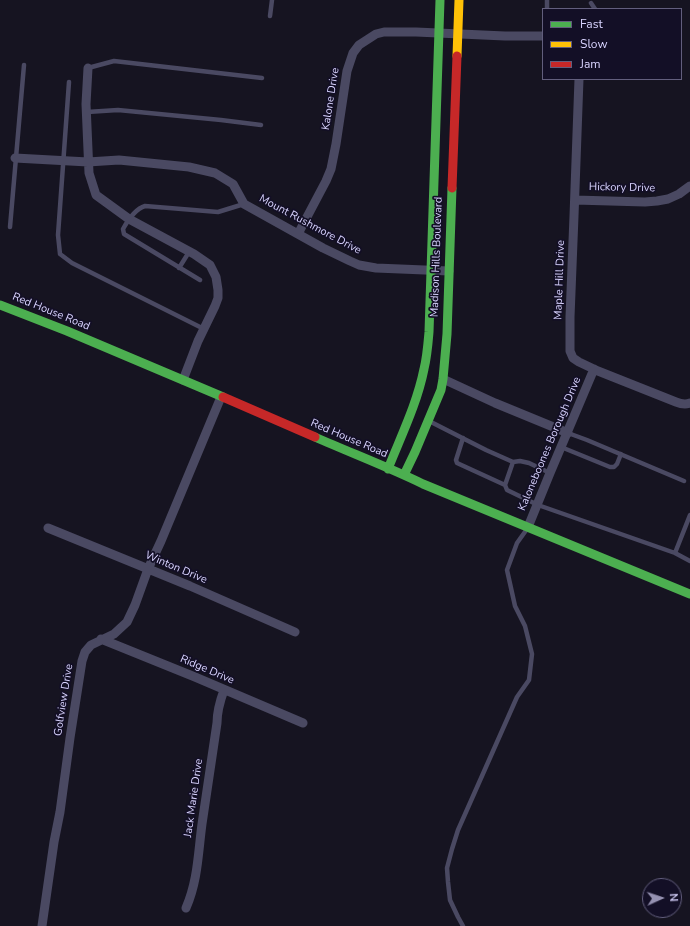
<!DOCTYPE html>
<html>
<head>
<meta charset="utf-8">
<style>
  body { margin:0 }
  #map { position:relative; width:690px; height:926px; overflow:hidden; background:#161421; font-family:"Nunito Sans",sans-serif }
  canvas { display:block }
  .legend { position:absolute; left:542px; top:8px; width:140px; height:72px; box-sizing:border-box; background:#130f26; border:1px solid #625e7d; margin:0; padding:5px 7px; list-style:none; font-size:12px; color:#d9d4ff }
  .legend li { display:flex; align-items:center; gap:8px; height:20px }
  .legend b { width:20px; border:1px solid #625e7d }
  .north { position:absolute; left:642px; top:878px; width:40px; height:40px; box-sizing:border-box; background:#130f26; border:1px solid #625e7d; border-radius:50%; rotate:87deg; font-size:11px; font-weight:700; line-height:16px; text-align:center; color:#d9d4ff }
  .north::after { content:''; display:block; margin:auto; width:14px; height:18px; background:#9591b1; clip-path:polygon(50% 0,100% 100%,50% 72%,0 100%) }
</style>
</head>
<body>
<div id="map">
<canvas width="690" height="926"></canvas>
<ul class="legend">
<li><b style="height:5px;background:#4caf50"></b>Fast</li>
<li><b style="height:5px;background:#ffc107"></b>Slow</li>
<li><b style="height:5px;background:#c62828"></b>Jam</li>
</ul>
<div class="north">N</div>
</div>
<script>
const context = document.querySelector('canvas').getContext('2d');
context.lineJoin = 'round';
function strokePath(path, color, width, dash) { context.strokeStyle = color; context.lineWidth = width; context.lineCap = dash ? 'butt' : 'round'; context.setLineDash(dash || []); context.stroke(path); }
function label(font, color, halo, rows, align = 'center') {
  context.font = font + ' "Nunito Sans",sans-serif'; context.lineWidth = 3.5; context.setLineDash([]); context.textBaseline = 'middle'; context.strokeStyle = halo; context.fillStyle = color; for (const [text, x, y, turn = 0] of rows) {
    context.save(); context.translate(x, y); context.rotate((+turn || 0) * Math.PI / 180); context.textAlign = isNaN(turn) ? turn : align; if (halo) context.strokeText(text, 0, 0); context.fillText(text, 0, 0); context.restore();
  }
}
strokePath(new Path2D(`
  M591 3 595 9
  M547 9V0
  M270 16 272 0
  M88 68 114 61 262 78
  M69 82 58 235 60 254 72 263 204 329
  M87 112 118 110 221 120 261 125
  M10 227 24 65
  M179 268 189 252
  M200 280 124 234 123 229C128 220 135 209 145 206L218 212 244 204
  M429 421 486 450 513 462 520 461 529 463 550 473
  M568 433 587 440 684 481
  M463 438 456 460 457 463 505 485 507 490 538 505 675 553 690 561
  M561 447 610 467H614L617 464 621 454
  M505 485 513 462
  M675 553 690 515
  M463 926 458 917 450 900 448 882 447 868 452 849 458 830 517 697 529 680 532 654 525 626 515 606 507 570 517 543 527 529`), '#4a4962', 4.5);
strokePath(new Path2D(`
  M88 68 86 104 89 173 96 195 129 219 194 254 210 265 216 277 218 290V298L215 306 198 341 183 380
  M579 79 574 216 570 317V351L573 358 579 362 598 371 676 402C681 404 685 405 690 403
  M15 158 88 162 119 160 189 167 215 173 233 184 244 204 323 248 350 261 359 265 376 268 449 271
  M575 200 645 202 657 201 668 199 679 194 690 186
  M298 234 326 181 331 169 336 144 347 71 353 53 359 45 376 34 384 32H416L505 36H543
  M443 379 495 403 568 433
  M528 527 550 473 594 369
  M48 528 190 586 295 632
  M101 639 195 677 303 723
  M186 908C198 880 198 854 202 824 207 790 212 757 217 723 217 711 220 701 224 690
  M42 926 54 842 60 812 70 738 82 661 85 652 91 645 114 634 127 622 135 605 148 569 161 541 221 397`), '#4a4962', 9);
strokePath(new Path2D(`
  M0 305 67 331 223 397
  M315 437C351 453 388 467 423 484L690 594
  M388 469C401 436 417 404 424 369 427 357 428 344 429 332L440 0
  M404 475 415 452 441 390 443 379 447 334 452 188`), '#4caf50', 9);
strokePath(new Path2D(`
  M457 56 459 0`), '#ffc107', 9);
strokePath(new Path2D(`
  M452 188 457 56
  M223 397 315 437`), '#c62828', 9);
label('11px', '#d9d4ff', '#130f26', [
  ["Kalone Drive",331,99,-81],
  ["Hickory Drive",622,188,1],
  ["Mount Rushmore Drive",310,225,28],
  ["Madison Hills Boulevard",437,257,-88],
  ["Maple Hill Drive",560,280,-88],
  ["Red House Road",51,312,22],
  ["Red House Road",349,439,23],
  ["Kaloneboones Borough Drive",550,444,-67],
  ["Winton Drive",176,568,23],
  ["Ridge Drive",207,670,23],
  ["Golfview Drive",64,700,-81],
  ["Jack Marie Drive",194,798,-82]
]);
</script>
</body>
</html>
